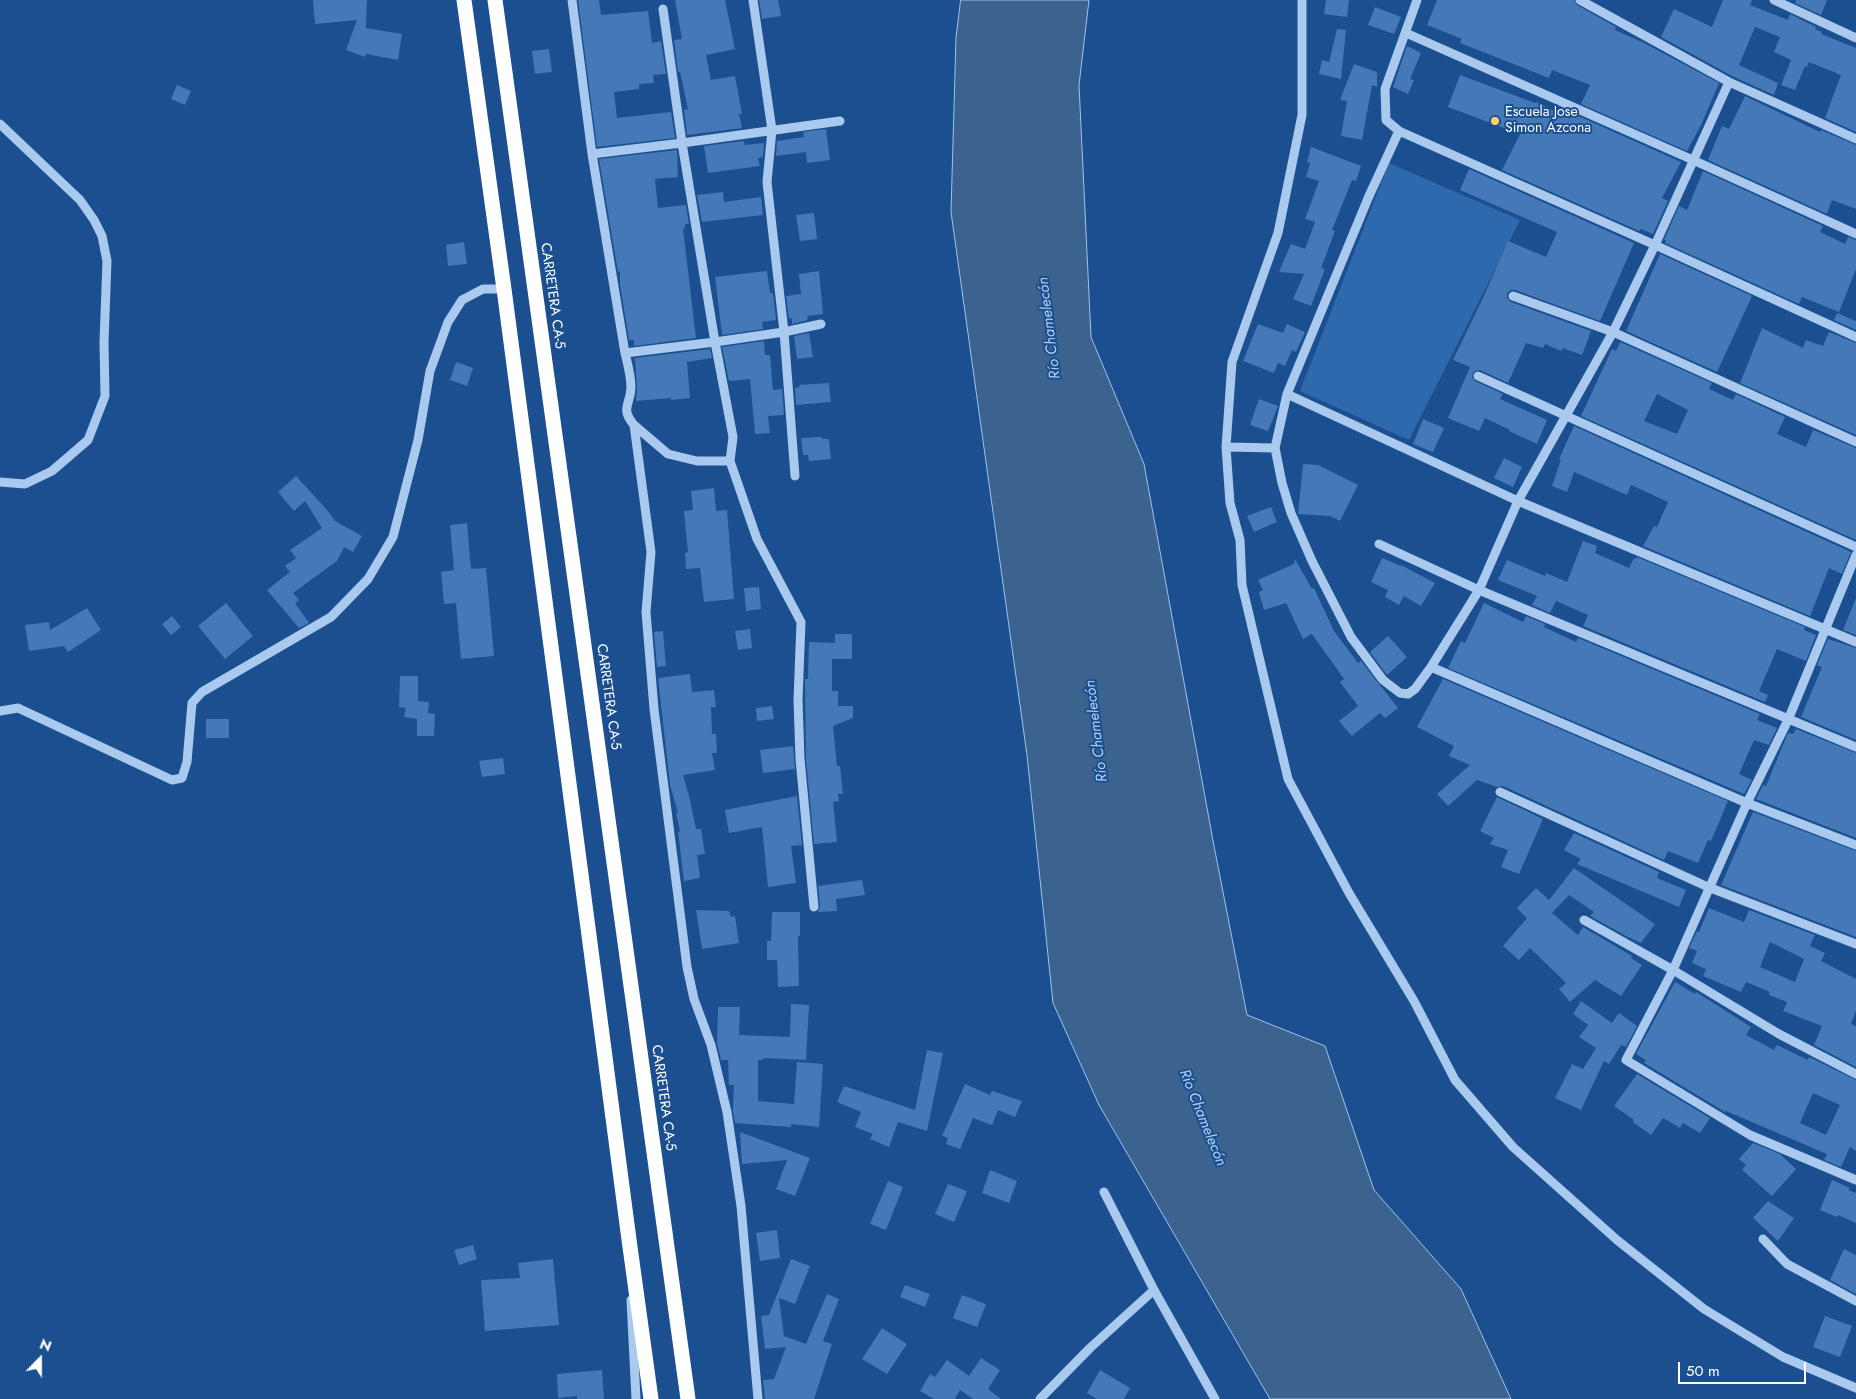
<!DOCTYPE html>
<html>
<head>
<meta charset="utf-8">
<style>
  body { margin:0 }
  #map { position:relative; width:1856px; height:1399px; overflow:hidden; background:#1b4f8f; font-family:Jost,sans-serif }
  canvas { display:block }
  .north { position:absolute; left:15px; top:1334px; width:50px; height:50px; -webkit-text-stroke:4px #1b4f8f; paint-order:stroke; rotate:22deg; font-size:14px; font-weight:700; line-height:20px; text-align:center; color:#fff }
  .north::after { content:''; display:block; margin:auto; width:18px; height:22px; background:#fff; clip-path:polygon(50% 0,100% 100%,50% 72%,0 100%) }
  .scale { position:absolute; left:1678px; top:1362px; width:128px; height:22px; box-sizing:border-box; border:2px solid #fff; border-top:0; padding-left:6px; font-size:15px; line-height:18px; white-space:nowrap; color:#fff; -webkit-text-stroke:4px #1b4f8f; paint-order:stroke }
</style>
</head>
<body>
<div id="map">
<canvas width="1856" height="1399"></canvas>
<div class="north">N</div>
<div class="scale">50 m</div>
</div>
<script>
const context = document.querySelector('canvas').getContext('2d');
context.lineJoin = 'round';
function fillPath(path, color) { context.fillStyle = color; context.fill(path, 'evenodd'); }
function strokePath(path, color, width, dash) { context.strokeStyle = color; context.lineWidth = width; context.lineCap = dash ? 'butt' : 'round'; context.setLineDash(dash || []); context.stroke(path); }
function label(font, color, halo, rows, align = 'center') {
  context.font = font + ' Jost,sans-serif'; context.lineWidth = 4; context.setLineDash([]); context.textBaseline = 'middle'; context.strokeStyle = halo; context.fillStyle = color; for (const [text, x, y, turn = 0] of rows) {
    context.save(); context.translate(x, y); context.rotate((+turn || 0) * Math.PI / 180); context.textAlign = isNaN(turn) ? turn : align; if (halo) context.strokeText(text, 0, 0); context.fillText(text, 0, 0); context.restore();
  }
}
fillPath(new Path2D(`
  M1389 163 1520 220 1409 440 1300 391Z`), '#2e69ad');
const water = new Path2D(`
  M961 0H1089L1079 85 1091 337 1144 464 1214 846 1247 1015 1325 1046 1374 1190 1461 1289 1511 1399H1270L1099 1105 1053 1003 1027 755 951 212 956 38Z`);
fillPath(water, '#3c6290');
strokePath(water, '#9cc4f0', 1);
fillPath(new Path2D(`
  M313 0H367L366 28 402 34 398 60 366 54 365 57 346 50 357 20 315 24Z
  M578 0H599L601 15 648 11 652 43 661 41 666 74 653 75 654 83 639 84V89L614 92 617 118 671 112 675 138 597 147Z
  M675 0H725L735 49 706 55 711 80 735 76 742 114H739L742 128 687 135 684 110 688 109 680 72H678L674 40 682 39Z
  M759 0H778L781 16 762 19Z
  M1326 0H1349L1347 17 1324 14Z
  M1437 0H1574L1577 5 1616 27 1615 30 1644 43 1719 83 1702 123 1687 151 1581 104 1590 85 1552 70 1549 78 1460 43 1462 39 1427 25Z
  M1723 0H1752L1750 5 1788 20 1790 14 1816 27 1815 29 1822 32 1821 34 1856 48V132L1825 118 1841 75 1809 62 1807 67 1805 66 1795 90 1781 85 1791 60 1774 52 1780 37 1755 27 1739 65 1778 83 1774 95 1732 76 1661 37 1674 9 1712 27Z
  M1796 0H1827L1821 15 1795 3Z
  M1375 7 1401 17 1394 34 1368 25Z
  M1337 29 1346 30 1341 79 1319 74 1322 60 1329 62Z
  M1407 46 1421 53 1410 79 1414 80 1408 94 1393 87Z
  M549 49 552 72 535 74 532 51Z
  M1354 64 1377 72V87L1372 85 1362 140 1341 136 1347 101 1340 100Z
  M1460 75 1535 103 1536 102 1570 119 1572 114 1576 115 1681 162 1662 198 1668 201 1653 234 1641 229 1639 231 1502 170 1520 134 1448 107Z
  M177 85 191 91 185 105 171 99Z
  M1745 96 1820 132 1821 130 1856 145V209L1832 200 1827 214 1708 160 1722 126 1729 129Z
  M826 129 830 160 807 163 806 152 776 156 777 141 804 137 803 132Z
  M744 141 745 145 764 143 763 157 758 158 760 166 708 173 704 146Z
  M1311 147 1361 166 1356 181 1352 180 1332 230 1335 231 1321 268 1325 269 1311 306 1293 299 1304 274 1279 272 1291 244 1305 249 1315 222 1305 219 1319 181 1306 177 1310 163 1307 162Z
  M677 150 678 177 655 179 658 208 686 205 689 224H685V228L683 229 696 338 634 346V340H629L620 284V271L618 272 599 159Z
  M1469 169 1634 243 1600 321 1515 290H1511L1507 293V298L1511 302 1591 331 1582 355 1563 348 1561 351 1545 344 1543 348 1526 343 1508 383 1480 370 1475 371 1473 373 1472 377 1475 381 1503 394 1500 399 1547 420 1537 444 1509 431 1510 430 1485 418 1479 431 1448 418 1470 367 1453 360 1483 298 1508 241 1546 257 1557 232 1460 190Z
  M1703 171 1823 226 1820 232 1845 244 1848 237 1856 240V269L1839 312 1802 297 1799 304 1665 243 1666 240H1664L1679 206 1687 210Z
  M723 192 724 202 761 197 763 215 702 222 697 195Z
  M814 213 817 239 800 241 796 215Z
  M464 242 467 264 448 266 446 245Z
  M1660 254 1752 296 1717 372 1626 331Z
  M767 271 770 293H773L776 320 762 322 763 329 722 335 715 277Z
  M819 271 823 314 807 316 808 320 792 324V318L789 319 786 296 801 294 799 274Z
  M1837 313 1856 321V330L1834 320Z
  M1258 324 1283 333 1287 324 1305 332 1296 352 1292 350 1285 366 1278 363 1274 373 1243 361Z
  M1762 328 1803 348 1806 340 1823 346 1829 332 1856 343V435L1740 383Z
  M809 333 813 357 797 359 794 336Z
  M764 341 765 355H770L773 390 782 389 784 415 768 416 770 433 755 434 750 379 729 381 722 347Z
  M1620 342 1712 383 1709 389 1733 400 1736 394 1785 417 1777 434 1806 447 1813 430 1856 448V540L1581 416 1612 349 1616 351ZM1657 394 1688 410 1677 434 1644 421Z
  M710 349 712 358 687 362 690 398 671 400V398L636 401 637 388 635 358Z
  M456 362 473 368 467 386 450 380Z
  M829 383 831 402 796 405 795 388 800 387 799 385Z
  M1259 399 1278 406 1268 431 1250 425Z
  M1423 419 1444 428 1433 452 1413 444Z
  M1574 426 1851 552 1842 574 1829 568 1810 616 1643 546 1654 526 1657 527 1668 502 1631 485 1627 495 1574 472 1567 492 1552 486 1561 460 1559 459Z
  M822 437V439H829L831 459 809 461 808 455H803L801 438Z
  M1504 458 1522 467 1513 487 1494 478Z
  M1303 464 1318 465 1358 485 1340 521 1330 516 1298 514Z
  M296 476 328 511 335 521 362 536 353 552 344 547 337 561 293 593 299 600 295 603 309 623 299 628 267 590 290 572 285 566 296 558 290 550 322 528 305 501 294 511 278 492Z
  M714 488 716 511 727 510 734 599 704 602 700 568 686 569 685 553 688 552 684 511 693 510 691 491Z
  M1271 507 1277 522 1254 532 1247 516Z
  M467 523 471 569 486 568 494 656 461 659 456 603 444 604 441 572 454 570 450 525Z
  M1583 541 1597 546 1595 553 1629 568 1634 558 1636 559 1637 557 1805 627 1804 630 1816 635 1806 661 1777 649 1759 691 1768 695 1765 702 1583 626 1588 615 1556 601 1550 613 1532 605 1537 596 1498 580 1507 560 1545 576 1546 573 1567 582Z
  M1382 558 1401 566V565L1435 583 1421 606 1404 596 1399 605 1385 597 1388 590 1371 582Z
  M1295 559 1312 589 1314 588 1334 631 1358 663 1361 661 1398 708 1385 718 1380 713 1352 736 1339 721 1358 706 1340 682 1344 679 1312 634 1303 639 1286 603 1264 610 1259 592 1263 590 1258 580 1294 564Z
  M759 587 761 609 746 611 744 588Z
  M1856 598V635L1843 630Z
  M226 603 253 636 225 659 198 626Z
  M1484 603 1523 622 1526 616 1545 624 1544 627 1576 642 1578 638 1760 714 1757 720 1777 728 1769 745 1754 740 1739 774 1752 780 1744 794 1448 668 1461 641 1465 643Z
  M87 608 101 630 68 652 64 646 29 651 25 625 49 622 50 630Z
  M172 616 181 627 171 635 162 624Z
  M750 629 752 648 738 650 735 631Z
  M663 631 666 666 657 667 654 632Z
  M835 634H852V659H832V691H838V706H853V718L833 726 837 766H840L843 794H838L839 801 833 802 837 842 814 844 806 759 805 679H808L809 642 835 643Z
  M1388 636 1407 657 1387 675 1370 652Z
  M1828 639 1856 648V740L1801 717 1822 667 1817 665Z
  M690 674 692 692 714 690 716 707H711L712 734H716L717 753H712L715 770 683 775 689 796 696 829H701L705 854 697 855 700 878 684 881 678 832 680 831 676 813H678L670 785 658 678Z
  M400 676H418V701L429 702 428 713 435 714 434 736H417V719L404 717 406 708 399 707Z
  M1443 679 1728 801 1711 841 1708 840 1698 863 1668 851 1664 860 1503 786 1497 787 1477 780 1448 806 1437 794 1470 765 1449 756 1454 746 1417 727Z
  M772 706 774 719 757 721 756 708Z
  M206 719H229V738H206Z
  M1796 729 1856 753V838L1756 799 1763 785 1766 786 1788 733 1793 734Z
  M793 746 795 769 763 773 760 750Z
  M503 758 505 774 482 777 479 761Z
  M797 796 802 845 791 846 796 883 768 887 762 827 729 833 725 810Z
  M1497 797 1543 819 1519 874 1501 867 1508 850 1490 844 1494 838 1480 831Z
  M1753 812 1856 851V937L1721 885Z
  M1574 833 1659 872 1657 878 1686 890 1679 907 1577 864 1581 859 1564 850Z
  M1574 868 1655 924 1641 943 1626 936 1590 916 1594 912 1569 895 1552 913 1578 935 1583 927 1632 956 1631 958 1642 965 1621 996 1595 980 1570 1002 1559 989 1566 983 1530 948 1519 960 1503 946 1527 918 1517 908 1536 888 1549 900Z
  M862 880 865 895 836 899 837 911 818 912 820 906 818 886Z
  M1709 908 1744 922 1749 910 1815 935 1810 946 1825 953 1821 961 1856 979V1011L1851 1024 1856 1026V1067L1814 1045 1822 1026 1783 1011 1787 1002 1769 995 1770 992 1746 982 1741 992 1703 976 1706 969 1692 963 1697 951 1689 948 1697 931 1699 932ZM1770 942 1804 959 1795 982 1760 967Z
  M696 910 729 911 731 917 735 916 739 943 702 949Z
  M772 912H800V936H798L799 986 778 987 777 960H767V941H771Z
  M1675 982 1695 994 1696 992 1751 1027 1746 1035 1774 1050 1777 1045 1808 1060 1809 1057 1856 1080V1151L1850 1147 1841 1167 1824 1160 1827 1154 1726 1111 1725 1112 1644 1063 1646 1060 1636 1054ZM1813 1093 1840 1105 1826 1135 1800 1123Z
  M1581 1001 1612 1023 1619 1013 1637 1026 1626 1047 1621 1045 1609 1064 1604 1061 1581 1110 1555 1098 1572 1064 1583 1069 1596 1048 1579 1037 1588 1025 1573 1014Z
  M791 1004 809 1005 806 1060 763 1058V1060H758V1101L794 1104 797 1062 823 1064 819 1127 791 1124V1127L735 1123 733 1111 734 1085H729L728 1060H721L717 1043 718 1007H740L739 1035 790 1037Z
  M927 1050 943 1053 927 1131 898 1122 889 1147 870 1139 873 1134 855 1127 861 1112 837 1102 844 1086 915 1110Z
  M1637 1074 1710 1118 1700 1133 1683 1123 1680 1128 1663 1118 1651 1135 1633 1122 1634 1120 1614 1106Z
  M965 1084 990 1095 992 1091 1022 1101 1015 1117 998 1110 992 1125 973 1118 960 1149 946 1144 948 1138 942 1136Z
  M740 1132 810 1158 795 1196 776 1189 787 1160 742 1164Z
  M1753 1143 1780 1154 1796 1169 1772 1196 1742 1170 1746 1165 1739 1159Z
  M990 1170 1017 1181 1009 1203 982 1193Z
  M1832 1180 1850 1188 1848 1190 1856 1193V1223L1838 1215 1837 1217 1820 1210Z
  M888 1181 903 1187 886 1230 870 1224Z
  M948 1184 967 1191 954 1222 935 1214Z
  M1768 1201 1794 1218 1778 1241 1753 1218Z
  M777 1230 780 1258 760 1261 756 1233Z
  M473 1245 477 1259 459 1265 454 1250Z
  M1844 1249 1856 1255V1294L1830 1280Z
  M553 1259 559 1325 485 1331 481 1280 520 1278 518 1263Z
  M791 1259 810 1266 795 1304 779 1298 784 1336 806 1344 827 1294 839 1299 823 1341 832 1344 814 1399H765L763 1380 774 1379 786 1347 765 1349 761 1316 769 1315Z
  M905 1285 930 1294 925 1307 900 1297Z
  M962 1295 986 1304 977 1327 953 1318Z
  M1825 1316 1852 1326 1840 1357 1813 1347Z
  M882 1328 907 1344 887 1374 862 1359Z
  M981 1358 1000 1370 988 1389 1001 1399H973L960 1390 955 1399H934L920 1391 930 1374 935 1377 947 1360 969 1376Z
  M602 1370 604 1399H577V1396L558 1398 557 1374Z
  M1100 1370 1130 1388 1124 1399H1097L1087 1393Z`), '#4478b7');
strokePath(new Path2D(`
  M572 0 592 154 625 353C628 365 631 376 631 388 630 406 620 408 634 425L651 552 646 612 654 709 687 967 694 999 711 1045 727 1112 741 1206 758 1399
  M753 0 772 130 767 182 784 332 795 476
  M1417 0 1385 89 1386 120 1399 131 1655 245 1856 337
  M1580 0 1729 82 1856 139
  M1774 0 1856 38
  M663 9 682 143 840 121
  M1406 33 1693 160 1856 234
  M0 124 80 200 94 220 102 236 107 261 104 342 105 396 88 440 52 471 25 484 0 482
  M1399 131 1369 196 1287 394 1275 448 1282 483 1291 513 1312 561 1351 637 1383 680 1400 693 1408 694 1415 689 1431 667 1479 590 1518 501 1613 332 1655 245 1729 82
  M592 154 682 143 715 342 625 353
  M1513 296 1613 332 1856 442
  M1478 376 1856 547
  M1287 394 1518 501 1856 642
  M634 425 668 454 697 461H730
  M1226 447 1230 503 1240 540 1242 585 1288 779 1349 893 1414 1001 1455 1080 1513 1147 1617 1240 1704 1309 1783 1357 1856 1388
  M1275 448 1226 447 1232 362 1278 233 1302 115V0
  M1379 544 1479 590 1856 747
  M1856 555 1788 720 1747 803 1673 970 1626 1060 1750 1135 1856 1180
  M1431 667 1747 803 1856 845
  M0 711 18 708 172 780 182 778 187 762 192 703 202 692 331 617 368 579 393 537 418 440 430 371 448 322 462 300 483 289H504
  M1500 792 1708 887 1856 944
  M814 907 800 759 798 700 801 622 757 539 730 461 733 437 715 342 784 332 821 324
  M1584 920 1673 970 1779 1034 1856 1074
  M1104 1192 1154 1290
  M1763 1239 1787 1264 1856 1301
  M631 1300 636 1399
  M1040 1399 1090 1348 1154 1290 1215 1399`), '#a9c9ee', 9);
strokePath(new Path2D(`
  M464 0 504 289 630 1247 651 1399
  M495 0 688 1399`), '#fff', 15);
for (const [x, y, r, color] of [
  [1495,121,5,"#ffd166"]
]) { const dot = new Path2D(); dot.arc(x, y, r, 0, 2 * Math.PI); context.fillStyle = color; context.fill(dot); strokePath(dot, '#1b4f8f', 2); }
label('14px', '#fff', '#1b4f8f', [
  ["Escuela Jose",1505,113],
  ["Simon Azcona",1505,129]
], 'left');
label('14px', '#fff', '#1b4f8f', [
  ["CARRETERA CA-5",552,296,82],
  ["CARRETERA CA-5",608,697,82],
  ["CARRETERA CA-5",663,1098,82]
]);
label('italic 15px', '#b5d3f5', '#1b4f8f', [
  ["Río Chamelecón",1050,328,-97],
  ["Río Chamelecón",1097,731,-97],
  ["Río Chamelecón",1202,1118,68]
]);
</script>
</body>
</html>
